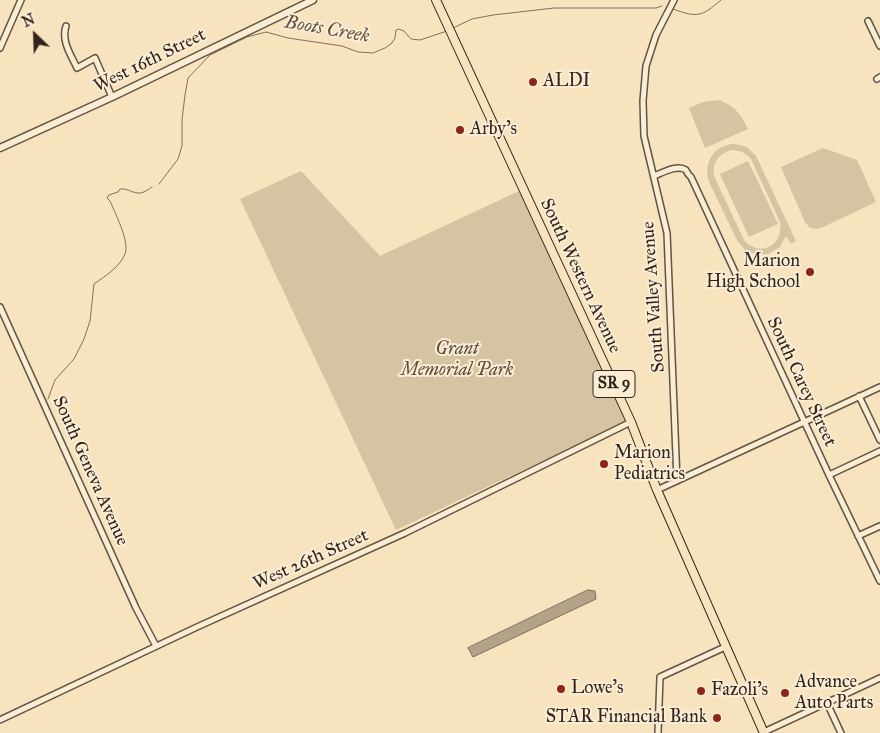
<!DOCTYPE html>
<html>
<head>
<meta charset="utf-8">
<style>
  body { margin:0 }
  #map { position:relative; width:880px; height:733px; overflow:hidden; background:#f7e3bd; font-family:"IM FELL Great Primer",serif }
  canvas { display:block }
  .north { position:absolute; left:10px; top:10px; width:50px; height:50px; -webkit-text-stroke:4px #faedd4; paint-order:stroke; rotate:336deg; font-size:14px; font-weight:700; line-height:20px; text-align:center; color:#30251e }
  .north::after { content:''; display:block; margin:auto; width:18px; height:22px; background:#30251e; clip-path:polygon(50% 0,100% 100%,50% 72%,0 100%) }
</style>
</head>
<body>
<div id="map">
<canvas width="880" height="733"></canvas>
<div class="north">N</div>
</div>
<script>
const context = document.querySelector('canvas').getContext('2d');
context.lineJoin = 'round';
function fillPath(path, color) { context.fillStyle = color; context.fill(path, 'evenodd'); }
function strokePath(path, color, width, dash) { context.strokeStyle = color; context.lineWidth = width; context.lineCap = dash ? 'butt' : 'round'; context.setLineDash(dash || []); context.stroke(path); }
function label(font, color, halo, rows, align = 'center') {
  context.font = font + ' "IM FELL Great Primer",serif'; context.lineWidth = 4; context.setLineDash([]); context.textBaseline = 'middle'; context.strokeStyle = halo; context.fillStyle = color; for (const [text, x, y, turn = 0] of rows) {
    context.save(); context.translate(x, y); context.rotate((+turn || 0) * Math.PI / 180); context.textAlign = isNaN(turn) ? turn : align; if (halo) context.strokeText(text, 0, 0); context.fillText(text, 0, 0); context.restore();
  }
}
fillPath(new Path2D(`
  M719 100C736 107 740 113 748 129L705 148 689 108 703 102Z
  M735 144 747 147 756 156 796 241 791 244 786 236 780 247 768 254 758 255 745 250 737 240 709 182C703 163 714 144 735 144ZM731 150C739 150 745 152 751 159L780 222C784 246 759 258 744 240L714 176C712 163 718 154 731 150Z
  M823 148 857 160 876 202 821 228 816 229 810 228 805 222 781 167Z
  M748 161 778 224 749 237 720 174Z
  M301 171 380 256 519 191 627 421 396 530 240 199Z`), '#d5c3a2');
const water = new Path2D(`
  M588 590 595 591 596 599 473 657 468 648Z`);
fillPath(water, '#b3a287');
strokePath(water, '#7f705d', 1);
strokePath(new Path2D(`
  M673 9C698 18 701 17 721 0
  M453 28 472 19 493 15 554 8H656L662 6
  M159 184 178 159 182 146V120L185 95 188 78 210 55 247 37 266 32 288 38 342 46 358 52 373 53 385 48 392 43 395 38 396 30 399 29 404 31 411 39 420 40 447 31
  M48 399 55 380 74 359 84 339 90 321 94 284C105 276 120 267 125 254 130 242 115 213 110 201L107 198 109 195 118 192 120 189C128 188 133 194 141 193 145 192 149 189 152 187`), '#7f705d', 1);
const minor = new Path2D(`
  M674 0 656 35 646 66 643 101 644 136 667 233 677 481
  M868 21 880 46
  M66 26C61 41 71 55 77 68L95 58 112 97
  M0 48 21 0
  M877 79 880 77
  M654 176C662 173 677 164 686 170 686 171 690 177 691 177L829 475 880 581
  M0 307 136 608 156 646
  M859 396 880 440
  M829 475 880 451
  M657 490 880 387
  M858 536 880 526
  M827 703 841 733
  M0 720 197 627 405 533 631 422
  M764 732 880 678
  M658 733 660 677 725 647`);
const tertiary = new Path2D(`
  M0 148 112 97 313 0`);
const trunk = new Path2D(`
  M436 0 631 422 657 490 764 733`);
strokePath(minor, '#625446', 8);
strokePath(tertiary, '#625446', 9);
strokePath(trunk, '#30251e', 10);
strokePath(minor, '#faedd4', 5);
strokePath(tertiary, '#faedd4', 6);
strokePath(trunk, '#f7e3bd', 8);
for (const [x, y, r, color] of [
  [533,82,5,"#8f2418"],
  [460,130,5,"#8f2418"],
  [810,272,5,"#8f2418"],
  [604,464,5,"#8f2418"],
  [561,689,5,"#8f2418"],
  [701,691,5,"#8f2418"],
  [785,693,5,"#8f2418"],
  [717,718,5,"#8f2418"]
]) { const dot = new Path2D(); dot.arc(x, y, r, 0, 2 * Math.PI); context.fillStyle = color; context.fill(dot); strokePath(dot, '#faedd4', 2); }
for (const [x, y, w] of [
  [614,384,42]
]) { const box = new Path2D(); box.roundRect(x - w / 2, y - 13.5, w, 27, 4); context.fillStyle = '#faedd4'; context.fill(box); strokePath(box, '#30251e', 1); }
label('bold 16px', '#30251e', null, [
  ["SR 9",614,384]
]);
label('18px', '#30251e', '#faedd4', [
  ["West 16th Street",150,61,-26],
  ["South Western Avenue",580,276,65],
  ["South Valley Avenue",654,297,-94],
  ["South Carey Street",801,382,65],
  ["South Geneva Avenue",90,471,66],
  ["West 26th Street",311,560,-24]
]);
label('18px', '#30251e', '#faedd4', [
  ["ALDI",543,82],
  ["Arby's",470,130],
  ["Marion",800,262,"right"],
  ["High School",800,283,"right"],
  ["Marion",614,454],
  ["Pediatrics",614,475],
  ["Advance",795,683],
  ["Auto Parts",795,704],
  ["Lowe's",571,689],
  ["Fazoli's",711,691],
  ["STAR Financial Bank",707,718,"right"]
], 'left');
label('italic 18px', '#594c3f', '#faedd4', [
  ["Grant",457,350],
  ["Memorial Park",457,371]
]);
label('italic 19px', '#5e5143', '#faedd4', [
  ["Boots Creek",327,30,10]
]);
</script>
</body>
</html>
